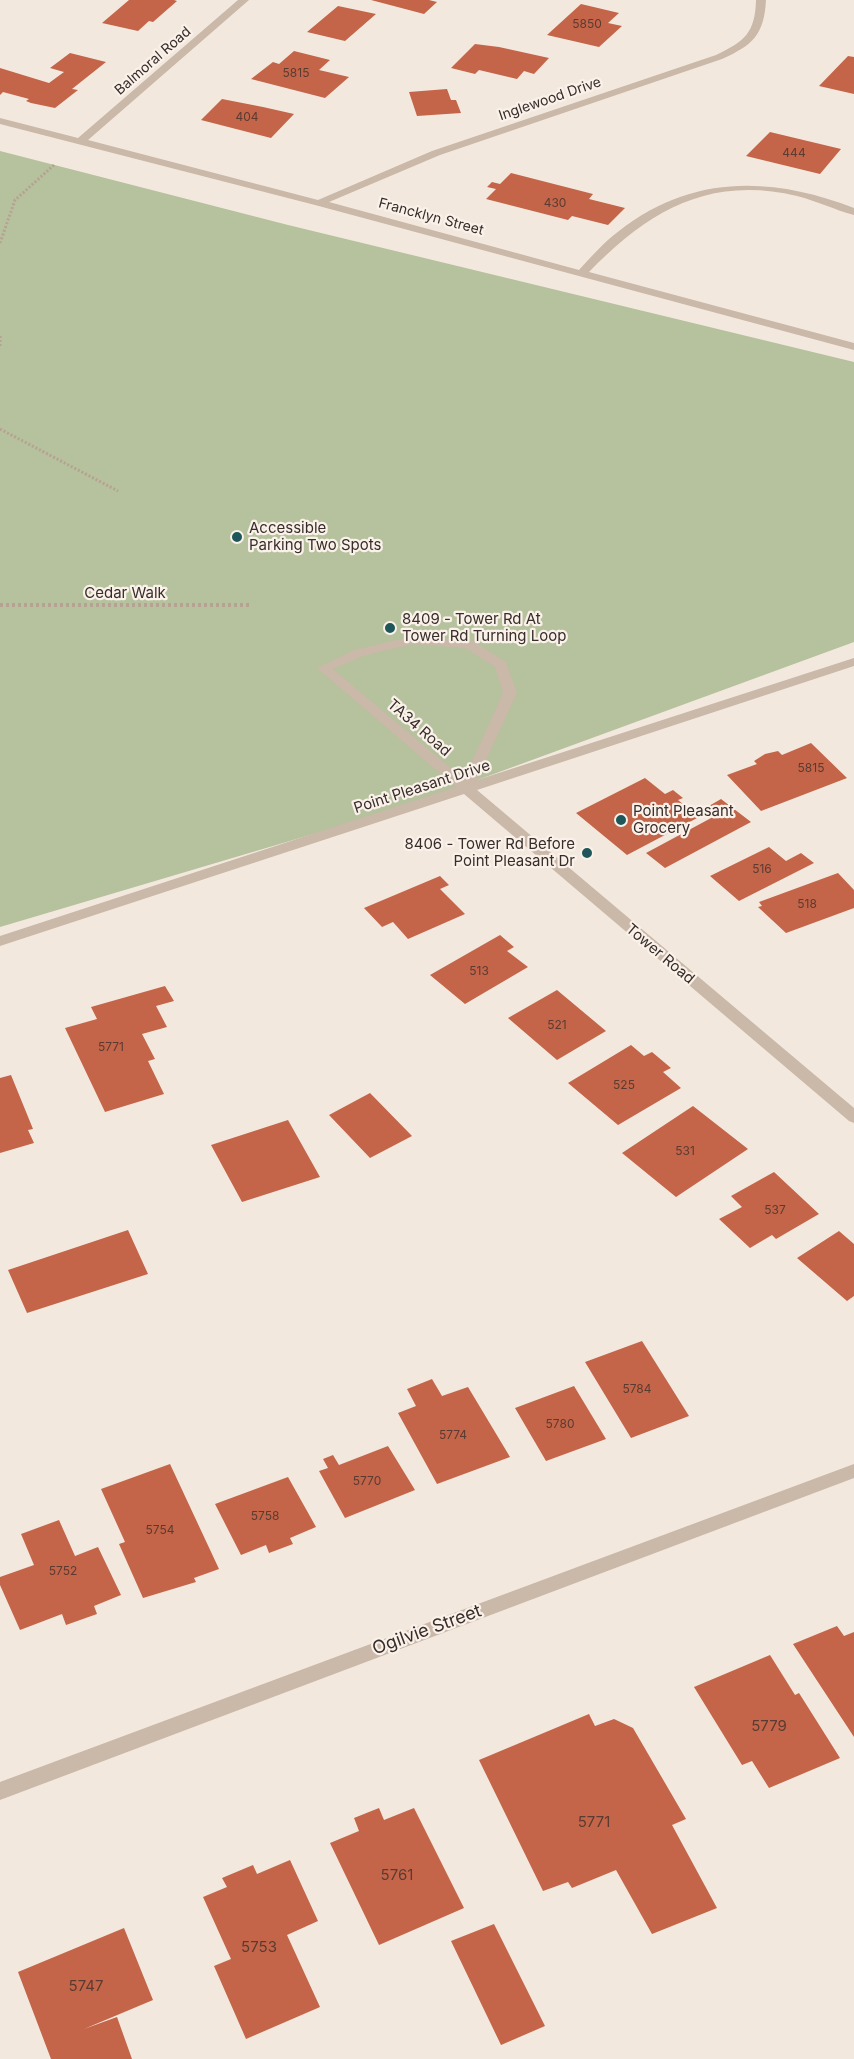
<!DOCTYPE html>
<html>
<head>
<meta charset="utf-8">
<style>
  body { margin:0 }
  canvas { display:block; background:#f2e8dd }
</style>
</head>
<body>
<canvas width="854" height="2059"></canvas>
<script>
const context = document.querySelector('canvas').getContext('2d');
context.lineJoin = 'round';
function fillPath(path, color) { context.fillStyle = color; context.fill(path, 'evenodd'); }
function strokePath(path, color, width, dash) { context.strokeStyle = color; context.lineWidth = width; context.lineCap = dash ? 'butt' : 'round'; context.setLineDash(dash || []); context.stroke(path); }
function label(font, color, halo, rows, align = 'center') {
  context.font = font + ' Inter,sans-serif'; context.lineWidth = 4.5; context.setLineDash([]); context.textBaseline = 'middle'; context.strokeStyle = halo; context.fillStyle = color; for (const [text, x, y, turn = 0] of rows) {
    context.save(); context.translate(x, y); context.rotate((+turn || 0) * Math.PI / 180); context.textAlign = isNaN(turn) ? turn : align; if (halo) context.strokeText(text, 0, 0); context.fillText(text, 0, 0); context.restore();
  }
}
fillPath(new Path2D(`
  M0 151 288 225 854 362V642L401 808 0 927Z`), '#b6c19d');
fillPath(new Path2D(`
  M129 0H174L177 1 153 22 149 21 138 31 102 23Z
  M371 0H429L437 2 424 14Z
  M581 4 619 13 608 23 622 26 599 47 547 35Z
  M338 6 376 14 345 41 307 32Z
  M475 44 499 47 549 58 534 74 524 71 517 79 479 70 475 74 451 68Z
  M294 51 330 60 319 70 349 77 325 98 251 79 273 62 279 64Z
  M70 53 106 62 72 89 78 90 55 108 31 103 26 101 29 99 3 92 0 95V68L49 83 64 72 50 68Z
  M848 56 854 57V94L819 86Z
  M447 89 451 100H456L461 113 417 116 409 92Z
  M222 99 263 107 294 114 271 138 201 120Z
  M770 132 841 149 820 174 746 156Z
  M511 173 593 194 589 199 625 208 608 225 572 216 568 220 486 199 496 189 487 187 492 182 500 184Z
  M811 743 847 778 761 811 727 775 757 764 754 761 765 754 778 751 782 755Z
  M645 778 665 794 673 790 683 798 678 800 699 817 627 855 576 813Z
  M721 799 751 822 665 868 646 853 713 817 702 810Z
  M769 847 786 861 801 853 814 863 739 901 710 876Z
  M838 873 854 890V908L786 933 758 907 762 906 759 902Z
  M440 876 449 885 440 889 465 914 408 939 393 922 382 927 364 908Z
  M500 935 514 947 507 951 528 967 465 1004 430 975Z
  M165 986 174 1001 156 1006 167 1027 142 1034 155 1059 148 1061 164 1094 105 1112 65 1028 97 1019 91 1007Z
  M557 990 606 1031 557 1060 508 1018Z
  M631 1045 644 1056 652 1052 671 1068 663 1072 681 1088 618 1125 568 1083Z
  M11 1075 33 1129 28 1130 34 1143 0 1153V1078Z
  M370 1093 412 1136 370 1158 329 1115Z
  M693 1106 748 1149 676 1197 622 1153Z
  M288 1120 320 1177 242 1202 211 1145Z
  M774 1172 819 1214 776 1239 772 1235 750 1248 719 1219 742 1207 731 1196Z
  M128 1230 148 1274 27 1313 8 1270Z
  M839 1231 854 1244V1296L847 1301 797 1258Z
  M642 1341 689 1416 631 1438 585 1362Z
  M432 1379 442 1396 468 1387 510 1457 437 1484 398 1413 416 1406 407 1389Z
  M574 1386 606 1439 546 1461 515 1408Z
  M388 1446 415 1490 345 1518 319 1471 328 1468 323 1459 333 1455 339 1465Z
  M170 1464 219 1569 194 1578 196 1582 143 1598 119 1544 125 1542 101 1489Z
  M288 1477 316 1527 290 1538 293 1544 269 1553 266 1545 241 1555 215 1504Z
  M59 1520 75 1556 98 1547 121 1595 94 1606 97 1614 66 1625 62 1614 20 1630 0 1585V1577L34 1565 21 1534Z
  M837 1626 844 1636 854 1632V1737L793 1644Z
  M770 1655 795 1695 799 1693 840 1758 769 1788 752 1761 742 1765 694 1687Z
  M589 1714 595 1726 614 1719 633 1728 686 1819 672 1825 717 1908 652 1934 616 1870 572 1888 568 1882 543 1891 479 1760Z
  M379 1808 384 1820 414 1808 464 1908 379 1945 330 1843 359 1831 354 1818Z
  M290 1860 318 1921 287 1935 320 2007 246 2039 214 1966 231 1959 203 1897 227 1887 222 1878 253 1865 257 1874Z
  M494 1924 545 2026 501 2045 451 1941Z
  M124 1928 153 2000 84 2029 117 2017 132 2059H51L18 1972Z`), '#c46549');
strokePath(new Path2D(`
  M0 243 15 200 54 165
  M0 336V346
  M0 429 118 491`), '#b6a293', 3, [2, 2]);
strokePath(new Path2D(`
  M0 605H250`), '#b6a293', 4, [3, 3]);
fillPath(new Path2D(`
  M238 0H249L88 140 318 200 432 151 716 55C745 41 755 33 756 0H766C764 35 753 45 722 59L440 155 329 202 579 270C592 256 604 242 619 231 691 174 772 176 854 208V215C835 210 817 201 797 196 709 175 648 211 589 272L854 343V350L315 205 0 124V118L78 138Z
  M413 636 473 641 506 662 517 693 477 780 854 658V666L477 790 854 1108V1123L849 1121 464 794 0 946V936L456 787 317 668 354 650ZM413 644 465 648 495 667 503 693 464 779 333 669 363 656Z
  M854 1464V1478L0 1800V1782Z`), '#cab8a9');
for (const [x, y, r, color] of [
  [237,537,6,"#1f5659"],
  [390,628,6,"#1f5659"],
  [621,820,6,"#1f5659"],
  [587,853,6,"#1f5659"]
]) { const dot = new Path2D(); dot.arc(x, y, r, 0, 2 * Math.PI); context.fillStyle = color; context.fill(dot); strokePath(dot, '#faf2ea', 2); }
label('12px', '#5b3b31', null, [
  ["5850",587,24],
  ["5815",296,73],
  ["404",247,117],
  ["444",794,153],
  ["430",555,203],
  ["5815",811,768],
  ["516",762,869],
  ["518",807,904],
  ["513",479,971],
  ["521",557,1025],
  ["5771",111,1047],
  ["525",624,1085],
  ["531",685,1151],
  ["537",775,1210],
  ["5784",637,1389],
  ["5780",560,1424],
  ["5774",453,1435],
  ["5770",367,1481],
  ["5758",265,1516],
  ["5754",160,1530],
  ["5752",63,1571]
]);
label('14px', '#382d29', '#faf2ea', [
  ["Balmoral Road",153,61,-41],
  ["Inglewood Drive",550,99,-19],
  ["Francklyn Street",431,217,15]
]);
label('15px', '#382d29', '#faf2ea', [
  ["Accessible",249,528],
  ["Parking Two Spots",249,545],
  ["8409 - Tower Rd At",402,619],
  ["Tower Rd Turning Loop",402,636],
  ["Point Pleasant",633,811],
  ["Grocery",633,828],
  ["8406 - Tower Rd Before",575,844,"right"],
  ["Point Pleasant Dr",575,861,"right"]
], 'left');
label('15px', '#382d29', '#faf2ea', [
  ["Cedar Walk",125,593],
  ["TA34 Road",419,728,41],
  ["Point Pleasant Drive",422,787,-18],
  ["Tower Road",660,954,40]
]);
label('15px', '#5b3b31', null, [
  ["5779",769,1726],
  ["5771",594,1822],
  ["5761",397,1875],
  ["5753",259,1947],
  ["5747",86,1986]
]);
label('18px', '#382d29', '#faf2ea', [
  ["Ogilvie Street",427,1630,-20]
]);
</script>
</body>
</html>
